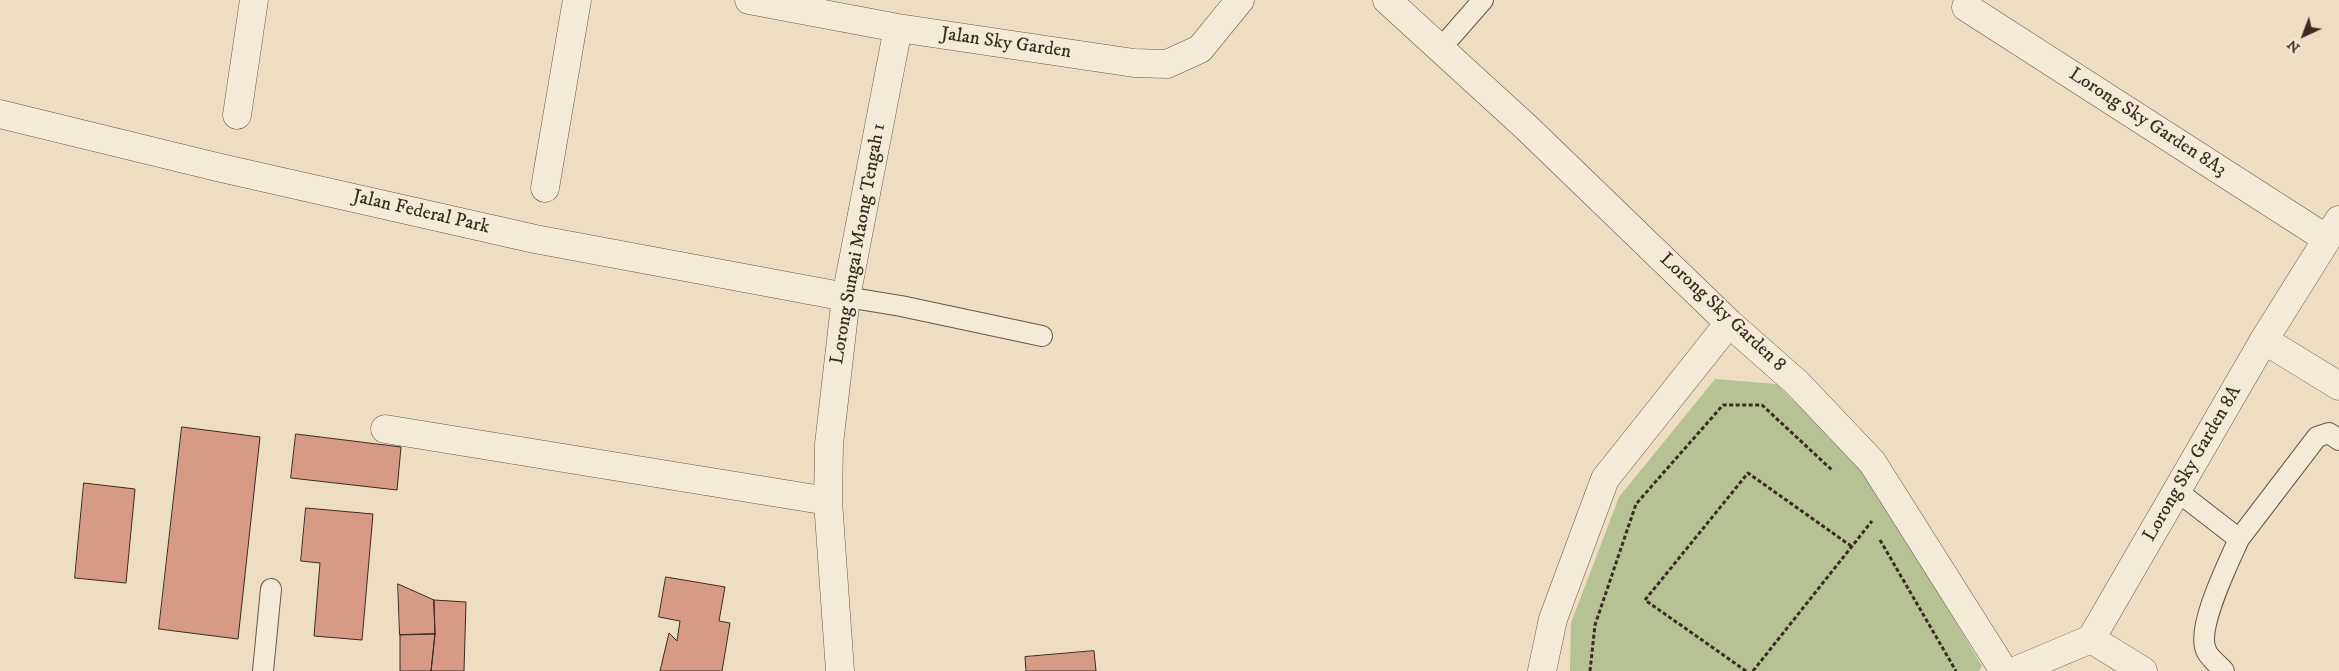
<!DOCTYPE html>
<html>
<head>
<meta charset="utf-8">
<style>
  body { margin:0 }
  #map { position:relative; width:2339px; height:671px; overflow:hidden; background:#eddec1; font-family:"IM FELL DW Pica",serif }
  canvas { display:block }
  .north { position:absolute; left:2279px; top:10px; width:50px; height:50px; -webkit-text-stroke:4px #f3ead7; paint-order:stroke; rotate:223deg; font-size:14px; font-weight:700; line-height:20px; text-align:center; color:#3c2a23 }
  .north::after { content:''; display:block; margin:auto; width:18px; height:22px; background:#3c2a23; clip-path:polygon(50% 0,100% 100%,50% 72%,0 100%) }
</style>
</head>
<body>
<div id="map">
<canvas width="2339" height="671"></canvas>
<div class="north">N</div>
</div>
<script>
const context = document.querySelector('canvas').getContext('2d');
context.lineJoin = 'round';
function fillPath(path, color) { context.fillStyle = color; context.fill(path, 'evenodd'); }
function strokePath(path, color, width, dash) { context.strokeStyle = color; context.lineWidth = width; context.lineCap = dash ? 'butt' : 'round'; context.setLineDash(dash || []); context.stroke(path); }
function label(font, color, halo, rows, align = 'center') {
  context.font = font + ' "IM FELL DW Pica",serif'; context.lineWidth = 4; context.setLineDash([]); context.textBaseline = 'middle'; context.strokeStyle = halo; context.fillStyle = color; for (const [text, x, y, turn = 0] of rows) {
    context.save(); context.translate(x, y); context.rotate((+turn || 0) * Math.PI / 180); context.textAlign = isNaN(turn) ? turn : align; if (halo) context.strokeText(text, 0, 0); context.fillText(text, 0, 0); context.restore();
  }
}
fillPath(new Path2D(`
  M1715 379 1776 384 1865 470 1982 666 1979 671H1570L1571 623 1619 497Z`), '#b6c294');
const building = new Path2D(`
  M182 427 260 437 238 639 159 629Z
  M296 434 401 447 397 490 291 478Z
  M84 483 135 489 126 583 75 578Z
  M306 508 373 514 362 640 314 636 320 563 301 561Z
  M666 577 725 587 719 621 730 623 722 671H660L669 633 677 641 680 621 659 617Z
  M398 584 434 600 435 634 400 635Z
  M434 600 466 602 464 671H431L435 634Z
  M435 634 431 671H400V635Z
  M1094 651 1096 671H1026L1025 657Z`);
fillPath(building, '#d79b85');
strokePath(building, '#3c2a23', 1);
const service = new Path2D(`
  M1441 48 1483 0
  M846 297 901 306 1042 336
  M2177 491 2239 539C2229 562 2196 627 2206 650 2208 657 2219 665 2224 671
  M2239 539 2317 437 2329 433 2339 440
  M263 671 271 589`);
const minor = new Path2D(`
  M749 0 898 28 1134 63 1167 64 1200 49 1240 0
  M1387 0 1526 127 1729 323 1797 383 1872 462 2004 671
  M1966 7 2327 239
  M0 114 221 168 535 239 846 297
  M237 115 254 0
  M545 188 577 0
  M2264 340 2339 386
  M385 429 828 501
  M2091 639 2143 671
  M840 671 828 501 829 444 846 297 898 28
  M1542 671 1553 619 1605 479 1729 323
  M2015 671 2091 639 2264 340 2339 220`);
strokePath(service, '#68574a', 22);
strokePath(minor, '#68574a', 29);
strokePath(new Path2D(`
  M1880 540 1956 671
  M1590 671 1595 625 1636 504 1723 405H1762L1833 471
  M1746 671 1645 600 1748 473 1851 546
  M1753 671 1872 521`), '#3c2a23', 3, [4, 2.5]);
strokePath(service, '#f3ead7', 20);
strokePath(minor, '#f3ead7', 28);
label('19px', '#3c2a23', '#f3ead7', [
  ["Jalan Sky Garden",1006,44,8],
  ["Lorong Sky Garden 8A3",2147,123,33],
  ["Jalan Federal Park",421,213,13],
  ["Lorong Sungai Maong Tengah 1",859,244,-80],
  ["Lorong Sky Garden 8",1722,313,43],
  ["Lorong Sky Garden 8A",2193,464,-60]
]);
</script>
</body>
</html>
